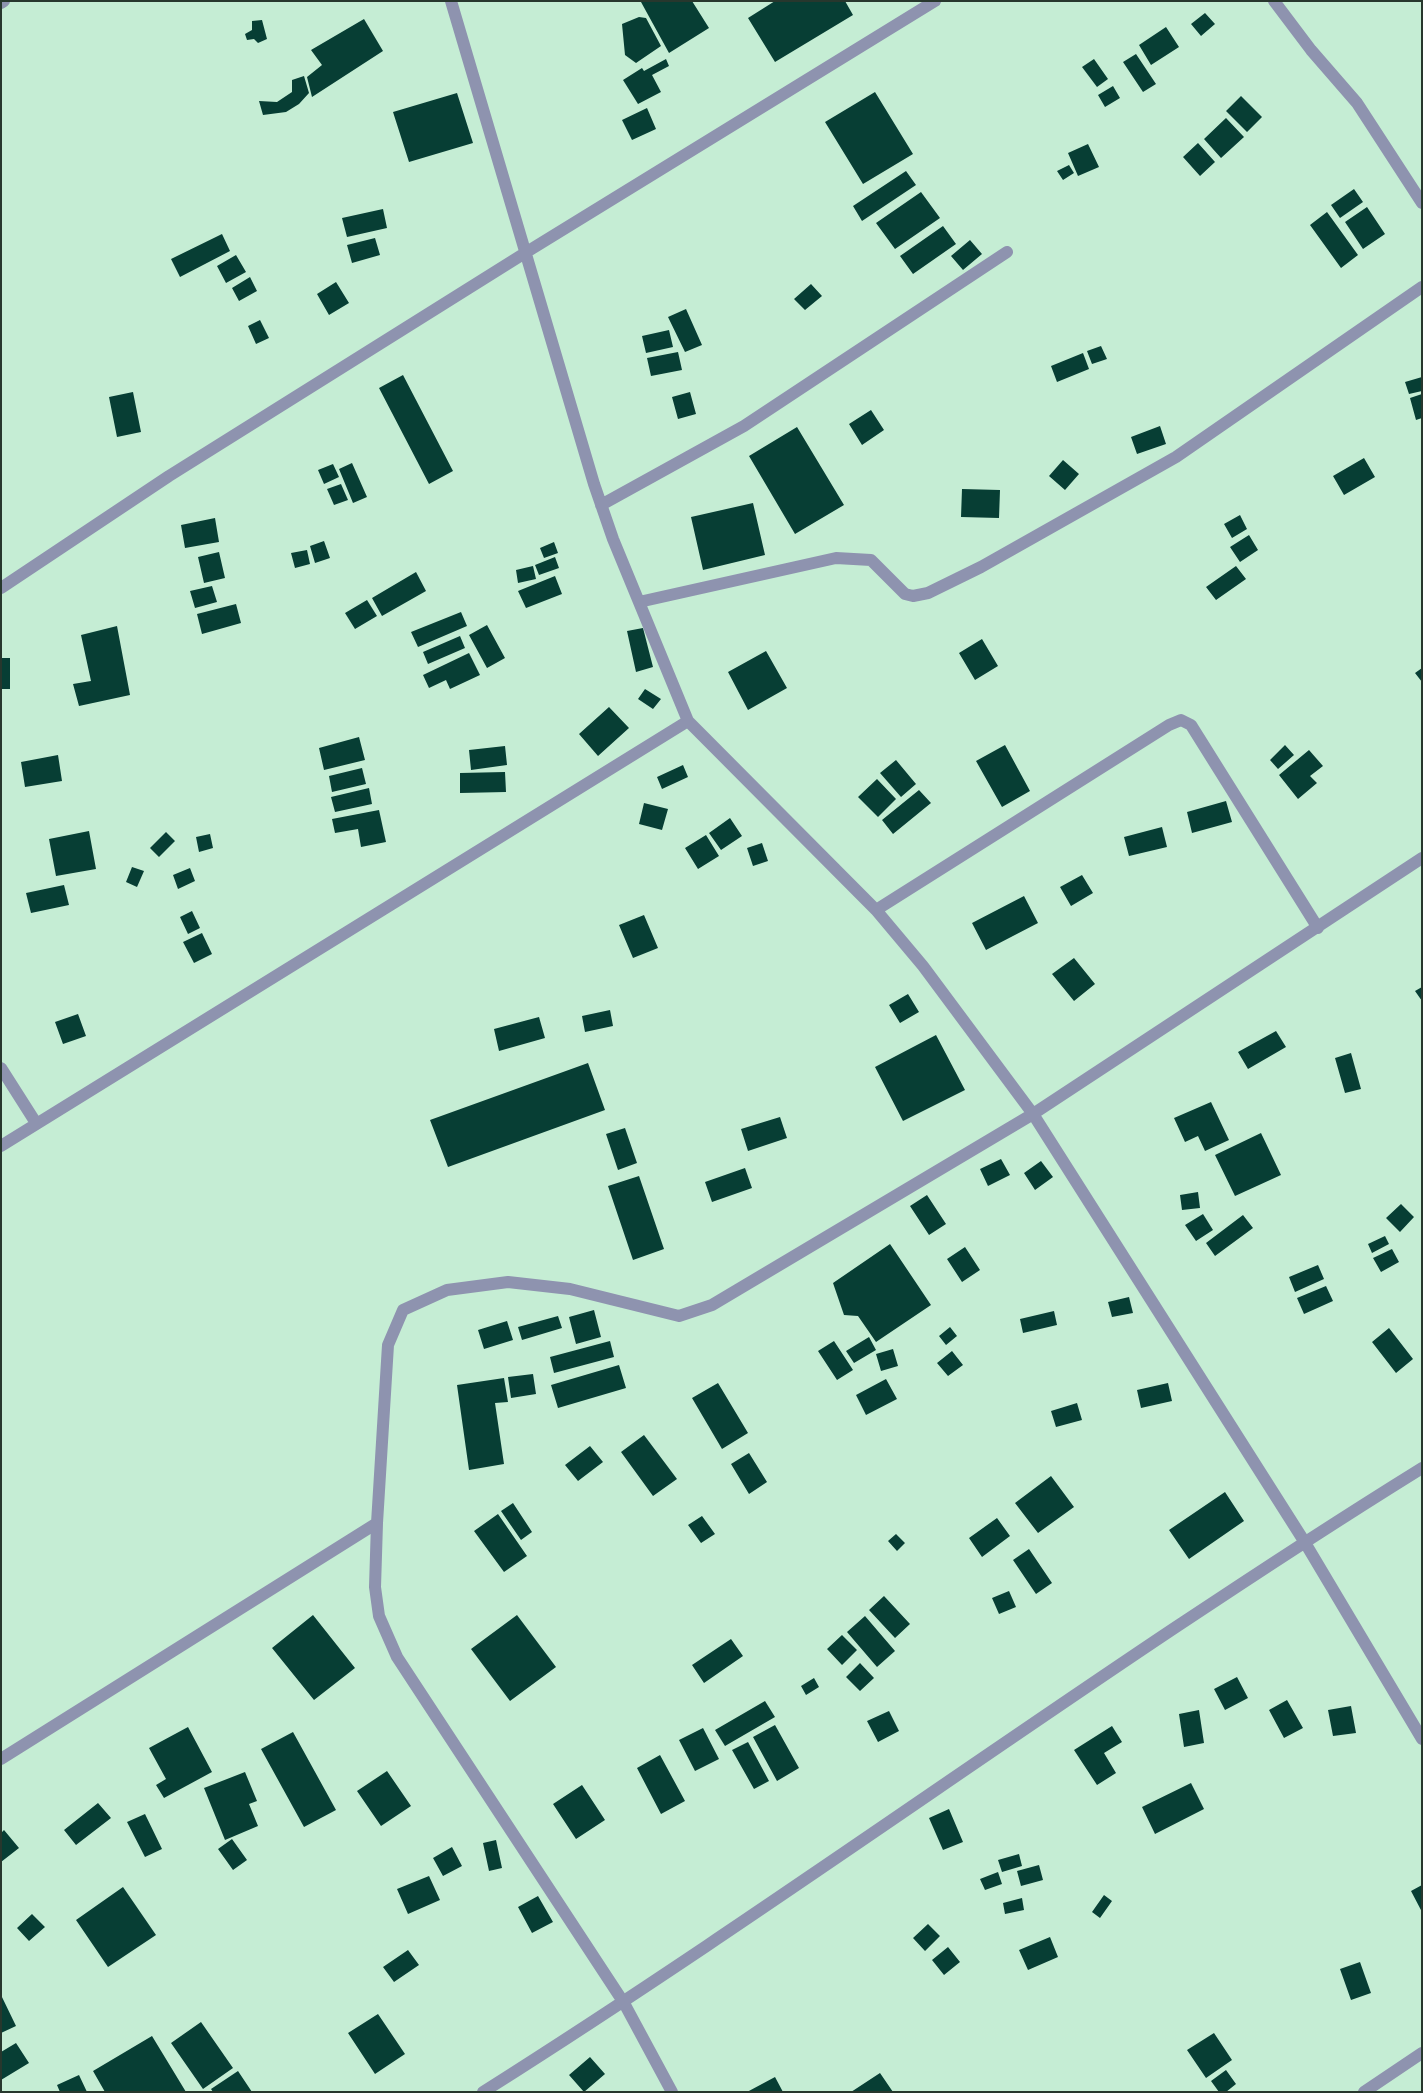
<!DOCTYPE html>
<html>
<head>
<meta charset="utf-8">
<style>
  body { margin:0 }
  #map { position:relative; width:1423px; height:2093px; overflow:hidden; background:#c5edd4; font-family:"Varela Round",sans-serif }
  canvas { display:block }
  .frame { position:absolute; inset:0; border:2px solid #27372d; pointer-events:none }
</style>
</head>
<body>
<div id="map">
<canvas width="1423" height="2093"></canvas>
<div class="frame"></div>
</div>
<script>
const context = document.querySelector('canvas').getContext('2d');
context.lineJoin = 'round';
function fillPath(path, color) { context.fillStyle = color; context.fill(path, 'evenodd'); }
function strokePath(path, color, width, dash) { context.strokeStyle = color; context.lineWidth = width; context.lineCap = dash ? 'butt' : 'round'; context.setLineDash(dash || []); context.stroke(path); }
fillPath(new Path2D(`
  M643 1H692L709 28 669 53 641 2Z
  M775 1H845L853 15 775 62 748 18Z
  M1205 13 1215 24 1201 36 1191 24Z
  M639 17 646 18 661 46 636 63 625 55 622 24Z
  M364 19 383 51 312 97 307 77 322 65 311 50Z
  M262 20 267 39 258 43 254 39 247 40 245 34 252 30V21Z
  M1166 27 1179 47 1151 65 1139 45Z
  M1136 54 1156 84 1143 92 1123 62Z
  M666 59 669 66 652 75 661 92 638 104 623 80 642 68 644 71Z
  M1094 59 1108 79 1097 87 1082 67Z
  M304 76 309 93 299 104 286 112 263 115 259 101 277 102 292 92V80Z
  M1113 86 1120 98 1105 107 1098 95Z
  M875 92 913 154 863 184 825 122Z
  M457 93 473 143 409 162 393 112Z
  M1241 96 1262 117 1247 132 1226 111Z
  M647 108 656 129 632 140 622 120Z
  M1226 118 1244 137 1221 158 1204 139Z
  M1198 143 1215 162 1200 176 1183 157Z
  M1088 144 1099 167 1078 176 1068 153Z
  M1069 165 1074 173 1063 180 1057 171Z
  M906 171 916 185 862 221 853 206Z
  M1354 189 1363 202 1340 218 1331 205Z
  M921 192 940 218 895 249 876 223Z
  M1367 207 1385 234 1363 249 1345 222Z
  M383 209 387 228 347 237 342 218Z
  M1327 212 1358 255 1341 268 1310 225Z
  M943 226 956 244 913 274 900 256Z
  M222 234 230 251 180 277 171 259Z
  M375 238 380 255 352 263 347 245Z
  M970 240 982 254 963 270 951 256Z
  M236 255 246 272 226 283 217 266Z
  M250 277 257 291 239 301 232 288Z
  M336 282 349 303 329 315 317 294Z
  M811 284 822 296 805 310 794 299Z
  M686 309 702 345 685 352 668 317Z
  M260 320 269 338 256 344 248 326Z
  M669 330 673 347 646 353 642 336Z
  M1101 346 1107 359 1092 364 1087 351Z
  M678 352 682 370 651 376 647 358Z
  M1083 353 1089 369 1057 382 1051 366Z
  M403 375 453 471 429 484 379 388Z
  M1422 377V391L1409 394 1405 382Z
  M133 392 141 432 117 437 109 397Z
  M690 392 696 414 678 419 672 397Z
  M1422 394V418L1416 420 1410 398Z
  M871 410 884 430 862 445 849 424Z
  M1160 426 1166 444 1137 454 1131 437Z
  M797 427 844 505 795 534 749 456Z
  M1364 458 1375 477 1344 495 1333 476Z
  M1063 460 1079 474 1065 490 1049 476Z
  M352 463 367 497 353 503 339 469Z
  M333 464 339 477 324 484 318 470Z
  M341 484 348 500 334 505 327 489Z
  M962 489 1000 490 999 518 961 517Z
  M753 503 765 555 703 570 691 517Z
  M1240 515 1247 529 1232 538 1224 524Z
  M215 518 219 542 185 548 181 525Z
  M1249 535 1258 550 1240 562 1230 547Z
  M324 541 330 558 315 563 310 546Z
  M554 542 558 553 544 558 540 548Z
  M307 550 310 564 295 568 291 553Z
  M219 552 225 578 204 583 198 557Z
  M555 557 559 568 539 575 535 565Z
  M533 566 536 579 518 583 516 570Z
  M1236 566 1246 579 1216 600 1206 587Z
  M416 572 426 591 382 616 372 598Z
  M555 576 562 594 526 608 518 591Z
  M212 586 217 602 195 608 190 591Z
  M367 600 377 616 355 629 345 613Z
  M236 604 241 623 202 634 197 614Z
  M461 612 467 626 418 647 411 632Z
  M487 625 505 658 487 668 469 635Z
  M117 626 130 695 79 706 73 684 91 681 81 635Z
  M643 628 653 667 636 672 627 631Z
  M460 636 465 648 428 664 423 652Z
  M982 639 998 666 975 680 959 653Z
  M766 651 787 688 748 710 728 672Z
  M469 653 480 675 450 689 446 680 429 688 423 675Z
  M1 658H10V689H1Z
  M1422 668V682L1415 673Z
  M645 689 661 699 653 709 638 699Z
  M609 707 629 728 598 756 579 734Z
  M359 737 365 760 324 770 319 748Z
  M1005 745 1030 791 1002 807 976 761Z
  M1285 745 1294 755 1278 769 1270 760Z
  M505 746 507 765 471 770 469 750Z
  M1309 750 1323 766 1310 776 1317 783 1298 799 1279 775Z
  M58 755 62 781 25 787 21 762Z
  M896 760 916 784 901 797 880 773Z
  M683 765 688 777 662 789 657 777Z
  M362 768 366 784 332 792 329 776Z
  M505 772 506 792 460 793V773Z
  M877 779 896 799 878 817 858 797Z
  M369 788 372 804 335 812 331 797Z
  M919 790 931 803 893 834 882 820Z
  M1226 801 1232 822 1192 833 1187 812Z
  M644 803 668 809 662 830 639 824Z
  M379 810 386 842 361 847 358 829 335 833 332 819Z
  M730 818 742 836 721 850 709 833Z
  M1162 827 1167 847 1129 856 1124 837Z
  M89 831 96 869 56 876 49 839Z
  M166 832 175 841 159 857 150 848Z
  M210 834 213 848 199 852 196 837Z
  M706 835 719 856 698 869 685 848Z
  M762 843 768 861 753 866 747 848Z
  M132 867 144 871 137 887 126 882Z
  M190 868 195 881 178 889 173 875Z
  M1082 875 1093 893 1071 906 1060 887Z
  M64 885 69 905 31 913 26 893Z
  M1024 896 1038 923 986 950 972 923Z
  M192 911 200 928 188 934 180 917Z
  M644 915 658 948 633 958 619 925Z
  M202 933 212 954 194 963 183 942Z
  M1074 958 1095 984 1074 1001 1052 974Z
  M1422 987V1001L1415 991Z
  M908 994 919 1012 900 1023 889 1005Z
  M610 1010 613 1026 585 1032 582 1016Z
  M78 1014 86 1036 63 1044 55 1022Z
  M539 1017 545 1038 499 1051 494 1029Z
  M1276 1031 1286 1047 1248 1069 1238 1052Z
  M936 1035 965 1090 903 1121 875 1067Z
  M1351 1053 1361 1089 1345 1093 1335 1058Z
  M588 1063 605 1110 448 1167 430 1120Z
  M1211 1102 1229 1140 1205 1151 1198 1136 1185 1142 1174 1118Z
  M780 1117 787 1138 748 1151 741 1129Z
  M625 1128 637 1163 618 1170 606 1134Z
  M1261 1133 1281 1175 1235 1196 1215 1155Z
  M1001 1159 1010 1175 988 1186 980 1169Z
  M1041 1161 1053 1177 1035 1190 1024 1173Z
  M745 1168 752 1188 712 1202 705 1182Z
  M639 1176 664 1249 633 1260 608 1186Z
  M1198 1192 1200 1208 1182 1210 1180 1195Z
  M927 1195 946 1224 929 1235 910 1206Z
  M1401 1204 1414 1217 1400 1232 1386 1218Z
  M1203 1214 1213 1230 1196 1241 1185 1225Z
  M1243 1215 1253 1228 1215 1256 1206 1243Z
  M1385 1236 1389 1244 1372 1253 1368 1244Z
  M890 1244 931 1305 876 1342 858 1316 844 1315 833 1283Z
  M965 1247 980 1270 962 1282 947 1259Z
  M1392 1249 1399 1262 1381 1272 1373 1258Z
  M1318 1265 1324 1279 1295 1292 1289 1277Z
  M1326 1286 1333 1301 1304 1314 1297 1298Z
  M1129 1297 1133 1313 1112 1317 1108 1302Z
  M594 1310 601 1337 576 1344 569 1317Z
  M1054 1311 1057 1325 1023 1333 1020 1319Z
  M558 1316 562 1328 522 1340 518 1327Z
  M507 1321 513 1340 484 1349 478 1330Z
  M950 1327 957 1336 946 1345 939 1336Z
  M1389 1328 1413 1359 1396 1373 1372 1342Z
  M869 1337 876 1350 854 1363 846 1351Z
  M610 1341 614 1357 554 1373 550 1357Z
  M834 1341 853 1370 837 1380 818 1351Z
  M893 1349 898 1366 881 1371 876 1354Z
  M952 1351 963 1365 948 1376 937 1363Z
  M619 1365 626 1388 558 1408 551 1385Z
  M533 1374 536 1394 511 1398 508 1377Z
  M504 1378 508 1402 495 1403 504 1464 469 1470 457 1385Z
  M886 1379 897 1399 866 1415 856 1395Z
  M718 1383 748 1433 722 1449 692 1398Z
  M1168 1383 1172 1401 1141 1408 1137 1390Z
  M1077 1403 1082 1420 1056 1427 1051 1411Z
  M644 1435 677 1479 653 1496 621 1452Z
  M590 1446 603 1462 578 1481 565 1465Z
  M749 1453 767 1482 749 1494 731 1464Z
  M1051 1476 1074 1507 1038 1533 1015 1503Z
  M1225 1492 1244 1521 1189 1559 1169 1530Z
  M513 1503 532 1532 521 1540 501 1511Z
  M498 1514 527 1556 504 1572 474 1531Z
  M702 1516 715 1534 701 1543 688 1525Z
  M997 1518 1010 1536 982 1557 969 1538Z
  M896 1534 905 1543 897 1551 888 1541Z
  M1029 1549 1052 1583 1036 1594 1013 1560Z
  M1009 1591 1016 1607 999 1614 992 1598Z
  M884 1596 910 1624 895 1638 869 1610Z
  M313 1615 355 1668 314 1700 272 1648Z
  M517 1615 556 1667 510 1701 471 1649Z
  M865 1616 895 1651 877 1667 847 1632Z
  M842 1635 857 1650 842 1665 827 1649Z
  M731 1639 743 1656 704 1683 692 1665Z
  M860 1663 874 1678 860 1691 846 1677Z
  M1237 1677 1248 1698 1225 1710 1214 1689Z
  M814 1678 819 1687 806 1695 801 1686Z
  M1287 1700 1303 1728 1284 1738 1269 1710Z
  M765 1701 775 1717 725 1746 715 1730Z
  M1351 1706 1356 1733 1333 1736 1328 1710Z
  M1199 1710 1204 1743 1184 1747 1179 1714Z
  M889 1711 899 1731 878 1742 867 1721Z
  M775 1725 799 1768 777 1781 753 1737Z
  M1112 1726 1122 1742 1104 1753 1116 1773 1097 1785 1074 1750Z
  M188 1727 212 1772 164 1798 156 1785 166 1779 149 1748Z
  M703 1728 719 1759 695 1771 679 1740Z
  M293 1732 336 1810 304 1827 261 1749Z
  M748 1742 769 1781 754 1789 732 1750Z
  M660 1755 685 1801 661 1814 637 1768Z
  M387 1771 411 1806 381 1826 357 1791Z
  M245 1772 257 1801 249 1804 258 1826 225 1840 204 1788Z
  M1191 1783 1204 1809 1155 1834 1142 1807Z
  M582 1785 605 1820 576 1839 553 1804Z
  M98 1803 111 1818 76 1845 64 1830Z
  M949 1809 963 1842 943 1850 929 1818Z
  M145 1814 162 1849 145 1857 127 1822Z
  M4 1830 19 1848 1 1862V1833Z
  M232 1839 247 1860 233 1870 218 1849Z
  M496 1840 502 1868 489 1871 483 1843Z
  M452 1847 462 1866 443 1876 433 1858Z
  M1019 1854 1022 1866 1002 1872 998 1860Z
  M1039 1865 1043 1880 1021 1886 1017 1871Z
  M998 1872 1002 1884 985 1890 980 1879Z
  M429 1876 440 1900 408 1914 397 1889Z
  M1422 1885V1912L1411 1891Z
  M123 1887 156 1935 108 1967 76 1920Z
  M1104 1895 1112 1901 1100 1918 1092 1912Z
  M538 1896 553 1922 532 1933 518 1907Z
  M1022 1898 1024 1910 1005 1914 1003 1903Z
  M32 1914 45 1927 29 1941 17 1928Z
  M928 1924 940 1936 925 1951 913 1938Z
  M1050 1937 1058 1957 1028 1970 1019 1950Z
  M948 1947 960 1962 944 1975 932 1960Z
  M408 1950 419 1965 394 1982 383 1967Z
  M1360 1962 1371 1993 1351 2000 1340 1969Z
  M1 1995 16 2026 1 2033Z
  M378 2014 405 2054 375 2074 348 2033Z
  M201 2022 233 2068 203 2089 171 2043Z
  M1214 2033 1232 2060 1206 2078 1187 2050Z
  M152 2036 186 2092H105L93 2071Z
  M16 2043 29 2063 1 2080V2052Z
  M590 2057 605 2074 584 2092 569 2075Z
  M1226 2070 1236 2084 1226 2092H1219L1211 2081Z
  M238 2071 252 2092H213L211 2089Z
  M880 2073 893 2092H851Z
  M79 2075 87 2092H60L57 2085Z
  M775 2077 783 2092H747Z`), '#073e34');
strokePath(new Path2D(`
  M451 1 594 484 613 539 688 721 876 910 923 966 1033 1114 1304 1541 1422 1739
  M1274 1 1311 50 1357 103 1422 203
  M1 3 4 1
  M601 505 744 426 1007 252
  M1 588 169 476 525 253 935 1
  M639 602 836 558 871 560 905 594 913 596 928 593 981 567 1176 457 1422 287
  M876 910 1169 725 1181 720 1191 725 1318 928
  M1 1068 36 1123
  M1 1146 688 721
  M377 1523 375 1587 379 1616 397 1657 624 2003 672 2092
  M1 1759 377 1523 388 1345 403 1310 447 1290 508 1282 570 1289 679 1316 712 1305 1033 1114 1422 858
  M483 2092C801 1891 1103 1666 1422 1468
  M1364 2092 1422 2053`), '#8e93af', 12);
</script>
</body>
</html>
